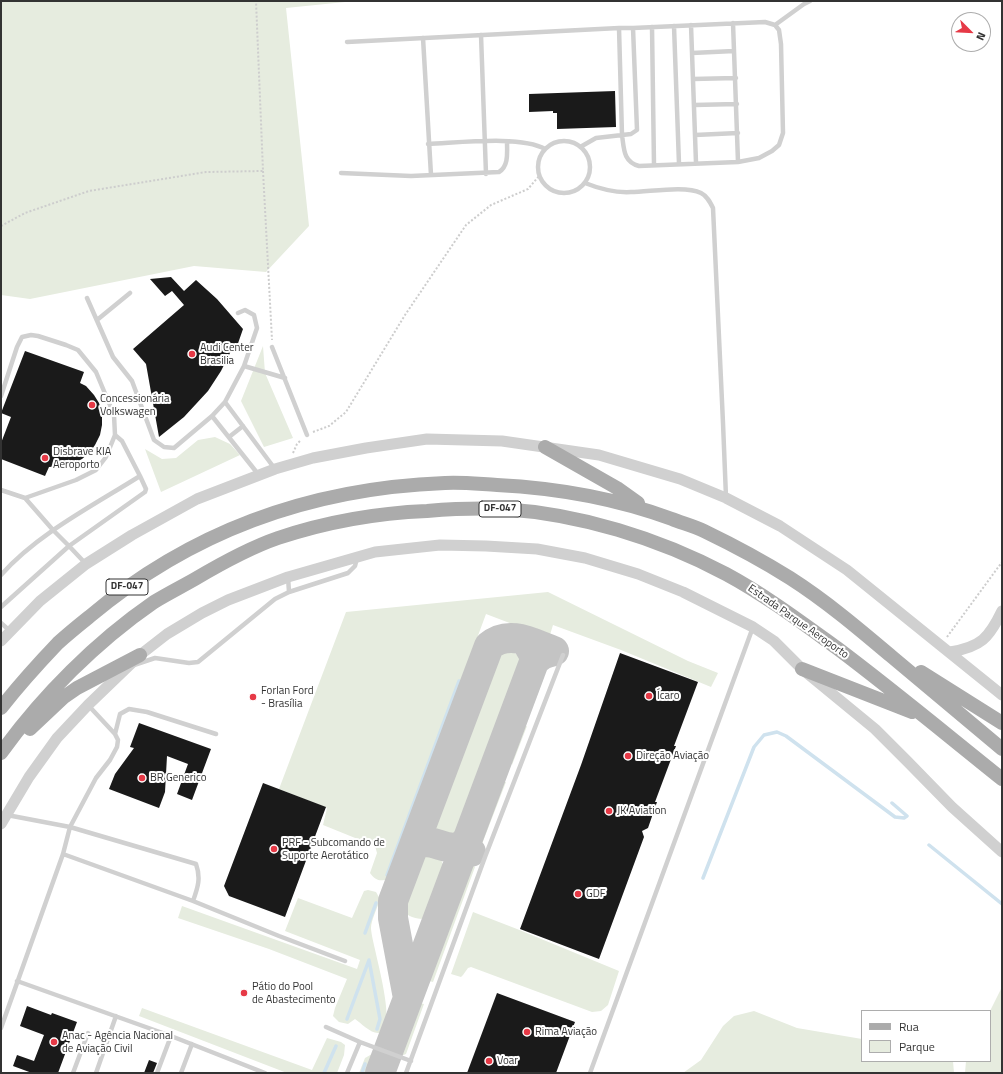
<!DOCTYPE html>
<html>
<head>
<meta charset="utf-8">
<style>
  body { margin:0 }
  #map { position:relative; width:1003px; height:1074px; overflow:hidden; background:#fff; font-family:"Titillium Web",sans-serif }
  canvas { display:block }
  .frame { position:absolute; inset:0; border:2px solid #333; pointer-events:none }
  .legend { position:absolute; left:861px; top:1010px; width:130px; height:52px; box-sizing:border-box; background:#fff; border:1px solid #adadad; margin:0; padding:5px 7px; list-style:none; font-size:12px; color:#333 }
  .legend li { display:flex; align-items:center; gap:8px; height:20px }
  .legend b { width:20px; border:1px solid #adadad }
  .north { position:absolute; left:951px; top:12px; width:40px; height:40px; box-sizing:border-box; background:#fff; border:1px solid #adadad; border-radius:50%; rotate:114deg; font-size:11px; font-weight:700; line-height:16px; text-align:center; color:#333 }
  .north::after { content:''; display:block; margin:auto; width:14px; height:18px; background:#e63946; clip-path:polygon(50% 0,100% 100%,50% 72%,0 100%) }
</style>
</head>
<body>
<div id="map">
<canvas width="1003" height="1074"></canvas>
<div class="frame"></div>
<ul class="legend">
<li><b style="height:5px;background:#ababab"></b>Rua</li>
<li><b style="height:11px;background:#e6ecdf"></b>Parque</li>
</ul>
<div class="north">N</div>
</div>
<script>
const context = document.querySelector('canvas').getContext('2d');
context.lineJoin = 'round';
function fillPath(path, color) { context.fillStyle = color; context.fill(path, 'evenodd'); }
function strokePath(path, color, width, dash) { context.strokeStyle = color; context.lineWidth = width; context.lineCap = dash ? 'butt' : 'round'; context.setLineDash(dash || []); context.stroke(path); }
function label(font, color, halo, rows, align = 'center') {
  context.font = font + ' "Titillium Web",sans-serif'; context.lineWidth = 4; context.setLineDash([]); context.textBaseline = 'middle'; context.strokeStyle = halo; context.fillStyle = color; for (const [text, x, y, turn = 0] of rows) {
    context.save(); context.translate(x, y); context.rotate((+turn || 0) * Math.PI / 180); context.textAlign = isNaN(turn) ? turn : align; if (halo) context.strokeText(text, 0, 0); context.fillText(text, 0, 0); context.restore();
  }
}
fillPath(new Path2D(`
  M1 1H355L286 8 309 226 266 272 194 266 30 299 1 295Z
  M263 346 265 373 293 438 264 447 241 401Z
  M215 437 230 444 240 455 161 492 145 449 162 459 176 458 198 440Z
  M548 592 688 661 718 673 711 687 621 650 553 625 549 638 486 614 388 879C380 882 375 880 370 873L377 853 375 846 323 825 327 808 279 789 346 612Z
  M501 650H508L518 655 521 662 520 670 461 828C457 831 453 836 448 837 438 838 432 828 432 820 431 815 433 809 434 804L494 655Z
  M541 676 544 677 532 708C531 707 529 704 529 703 526 695 533 679 541 676Z
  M527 726 512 765C506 749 507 731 527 726Z
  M500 782H506L482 844 476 840C475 829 491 789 500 782Z
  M431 853 440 857 446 872 432 910 424 919C398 918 400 903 407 884 410 876 414 864 420 858 423 854 427 854 431 853Z
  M469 864H471L475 867 433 982 429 981 428 969 462 874 466 865Z
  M368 890 376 892 380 899C378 907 371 920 371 928 371 943 400 1030 379 1033 371 1034 361 1023 355 1019L348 1024 339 1022 333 1016 335 1008 347 979 269 949 178 918 182 906 357 969 360 960 285 931 298 898 352 918 364 891Z
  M473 912 517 929 619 971 608 1005 601 1011 592 1012 471 967 468 968 463 975 461 977 451 974Z
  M1002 987V1073H965L966 1061H990V1011Z
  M420 1003 424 1004 406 1054 401 1056C396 1045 411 1011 420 1003Z
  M142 1008 312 1070 327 1038 341 1042 345 1045 344 1055 337 1073H287L139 1016Z
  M754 1011 797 1028 862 1039V1061H953L954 1073H683L701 1060 723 1026 734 1016Z
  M372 1054 375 1055 369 1073H359L365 1058Z`), '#e6ecdf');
strokePath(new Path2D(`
  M929 845 1002 904
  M387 875 459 681
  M703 878 754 747 764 735 777 732 786 736 895 817 904 818 907 816 892 803
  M365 933 376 903
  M347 1019 369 960 380 1019 377 1029
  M324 1073 336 1046
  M362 1073 365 1064`), '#cfe2ee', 3.5);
strokePath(new Path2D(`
  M414 846C430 832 451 859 465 842L467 848 471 852
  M408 998 393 918V901L489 646C509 629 532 643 554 651 545 653 540 655 534 662
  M380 1073 534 662V655L527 643`), '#c4c4c4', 30);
fillPath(new Path2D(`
  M615 91 616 127 557 129V113H553V111L529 112V94Z
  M171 277 184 291 196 280 217 299 243 329 235 352 231 351 221 371 208 391 184 417 159 437 146 364 133 349 184 305 172 291 165 296 150 279Z
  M25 351 84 372 80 383 86 386 94 395 99 403 102 414V425L100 435 95 445 90 452 82 459 72 464 63 466 49 467 45 476 1 459V443L11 417 1 413Z
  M620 653 698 682 674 746H676L655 802H657L648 828 642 831 644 837 599 959 520 929 581 765Z
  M139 723 211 749 192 800 177 794 188 764 167 756 165 792 159 808 109 789 115 774 134 748 130 747Z
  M263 783 326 807 285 917 229 896 224 886Z
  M497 993 575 1022 556 1073H467Z
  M27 1006 51 1015 52 1013 77 1022 58 1073H32L13 1066 17 1055 34 1061 44 1035 20 1026Z
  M149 1060 157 1063 153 1073H144Z`), '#1a1a1a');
strokePath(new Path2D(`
  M263 171 272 340
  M1 226 25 213 89 191 206 172 263 171 256 1
  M313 432 329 426 346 412 405 315 466 225 491 205 528 189 539 176
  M293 453 297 444 301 440
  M947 637 1002 562`), '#cdcdcd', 2, [2, 2]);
strokePath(new Path2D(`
  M733 23 738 162
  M691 25 696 163
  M775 25 804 4 810 1
  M674 26 679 164
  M652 27 654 165
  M481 35 486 174
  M423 38 431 175
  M347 42 619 28H633L765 22 775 25 779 30 781 44 783 133 779 145 772 151 759 158 738 162 639 166C623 162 624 148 622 135L619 28
  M692 53 734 51
  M693 79 736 78
  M694 105 737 104
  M695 135 738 133
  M538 167a26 26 0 1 1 52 0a26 26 0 1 1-52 0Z
  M428 144C457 143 521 135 545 149
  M582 146 596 138 631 134 637 130 633 28
  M341 173 411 176 499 172C509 166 507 152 507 142
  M585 183C600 189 614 193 631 192 649 192 685 185 701 193 707 196 710 202 713 208L723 423 726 497
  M87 298 113 357 132 381 154 440 164 447 174 448 212 416 225 402 244 366 257 328 254 315 245 310 238 313
  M97 320 130 293
  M272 347 307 435
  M244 366 285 378
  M1 396 17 347 22 337 31 335 38 336 66 345 78 350 96 372 114 415 115 435 106 457 96 470 76 480 25 498
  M225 402 275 469
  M212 416 258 474
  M229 437 243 426
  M1 490 25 498 53 530 69 546 145 492 146 489 140 476
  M1 575C37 534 94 505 140 476L122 441 115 435
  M289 592 348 573 355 566 357 558
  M1 607 69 546 86 564
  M1 623 10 631
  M134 665 155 658 189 663 198 662 275 599 289 592 288 577
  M115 734 120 714 129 709 147 712 216 734
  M7 815 70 827 196 864C201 878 198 887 193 901
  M63 854 193 901 279 936 345 961
  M17 981 171 1036 265 1073
  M326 1027 360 1042 411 1061
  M1 1028 63 854 70 827 96 778 110 760 117 747 118 740 115 734 88 705
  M73 1073 88 1033
  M96 1073 116 1016
  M157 1073 171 1036
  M181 1073 192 1044
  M347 1073 360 1042
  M406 1073 485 857 563 655
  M590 1073 753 627`), '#d0d0d0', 4.5);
strokePath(new Path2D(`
  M1 641 40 601 86 564 132 535 197 499 275 469 313 458 366 448 427 439 502 441 599 455 680 479 726 498 780 526 847 570 1002 695
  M950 652C981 647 989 638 1002 611
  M1 824 29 777 57 738 88 705 140 655 167 634 202 613 228 600 288 577 375 552 440 545 486 546 537 549 585 558 638 574 683 592 753 627 774 641 802 669 875 729 908 762 952 807 1002 852`), '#d0d0d0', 11);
strokePath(new Path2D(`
  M545 447 617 488 638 503
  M802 669 912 712
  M921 672 1002 723
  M1 708C19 685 38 664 58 643 68 634 79 625 89 617 191 531 312 488 445 483 462 482 479 484 497 485 557 488 615 498 672 519 682 523 694 526 704 531 733 545 763 561 790 578 826 601 859 629 891 656 928 687 965 718 1002 749
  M30 729 64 697 77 688 140 655
  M1 753C42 696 96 642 154 602 167 594 181 587 195 579 222 563 249 548 278 538 326 522 377 513 427 511 452 509 478 508 503 509 580 514 658 538 726 574 765 595 801 622 837 648 893 690 947 735 1002 779`), '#ababab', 14);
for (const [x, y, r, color] of [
  [192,354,4,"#e63946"],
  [92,405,4,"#e63946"],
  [45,458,4,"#e63946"],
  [649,696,4,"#e63946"],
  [253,697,4,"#e63946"],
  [628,756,4,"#e63946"],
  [142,778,4,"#e63946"],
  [609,811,4,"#e63946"],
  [274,849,4,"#e63946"],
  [578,894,4,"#e63946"],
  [244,993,4,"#e63946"],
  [527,1032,4,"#e63946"],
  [54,1042,4,"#e63946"],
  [489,1061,4,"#e63946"]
]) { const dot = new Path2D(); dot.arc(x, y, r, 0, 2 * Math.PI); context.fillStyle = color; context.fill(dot); strokePath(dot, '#fff', 1.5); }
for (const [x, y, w] of [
  [500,509,42],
  [127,587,42]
]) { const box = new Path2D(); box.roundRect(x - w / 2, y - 8, w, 16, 3); context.fillStyle = '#fff'; context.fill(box); strokePath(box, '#333', 1); }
label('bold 10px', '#333', null, [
  ["DF-047",500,509],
  ["DF-047",127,587]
]);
label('11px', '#333', '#fff', [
  ["Audi Center",200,348],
  ["Brasilia",200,361],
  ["Concessionária",100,399],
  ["Volkswagen",100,412],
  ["Disbrave KIA",53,452],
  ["Aeroporto",53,465],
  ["Forlan Ford",261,691],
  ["- Brasília",261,704],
  ["Ícaro",657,696],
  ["Direção Aviação",636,756],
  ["BR Generico",150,778],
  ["JK Aviation",617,811],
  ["PRF - Subcomando de",282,843],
  ["Suporte Aerotático",282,856],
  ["GDF",586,894],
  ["Pátio do Pool",252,987],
  ["de Abastecimento",252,1000],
  ["Rima Aviação",535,1032],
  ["Anac - Agência Nacional",62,1036],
  ["de Aviação Civil",62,1049],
  ["Voar",497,1061]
], 'left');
label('11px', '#333', '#fff', [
  ["Estrada Parque Aeroporto",798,622,35]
]);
</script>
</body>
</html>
